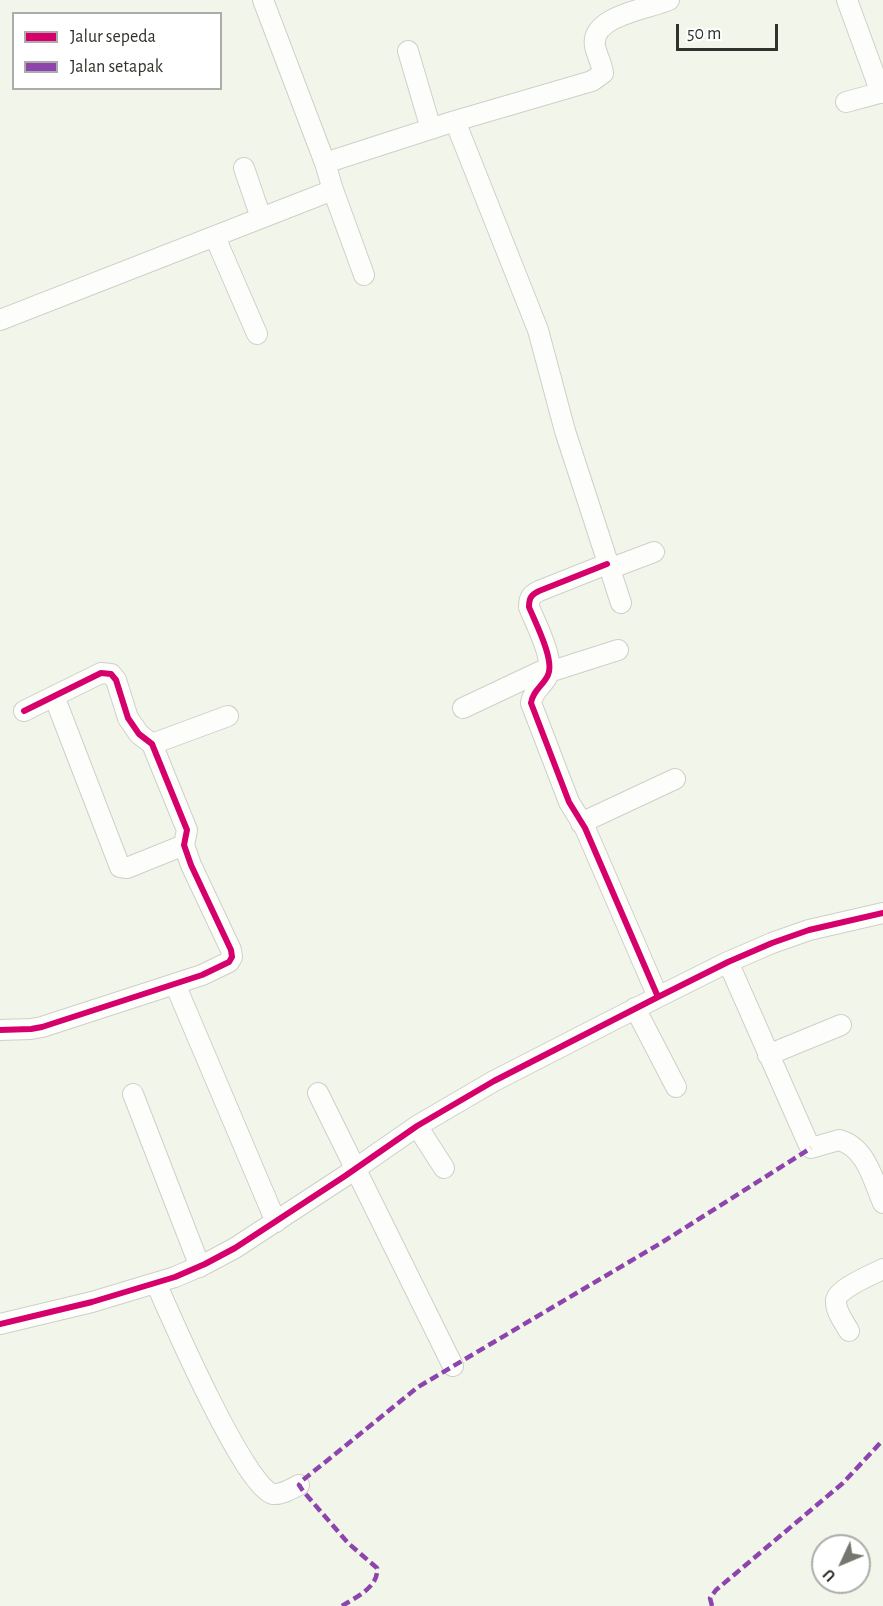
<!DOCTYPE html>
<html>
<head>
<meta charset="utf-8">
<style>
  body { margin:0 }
  #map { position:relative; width:883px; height:1606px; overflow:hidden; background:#f2f6ea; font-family:"Alegreya Sans",sans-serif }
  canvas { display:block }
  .legend { position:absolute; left:12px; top:12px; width:210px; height:78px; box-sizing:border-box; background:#fff; border:2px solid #acadaa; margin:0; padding:8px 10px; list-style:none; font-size:18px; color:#30322b }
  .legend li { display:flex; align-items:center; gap:12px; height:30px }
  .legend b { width:30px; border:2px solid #acadaa }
  .north { position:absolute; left:811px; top:1534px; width:60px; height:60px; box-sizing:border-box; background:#fff; border:2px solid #acadaa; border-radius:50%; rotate:226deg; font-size:16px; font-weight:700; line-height:24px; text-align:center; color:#30322b }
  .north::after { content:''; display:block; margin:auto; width:21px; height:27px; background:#74776e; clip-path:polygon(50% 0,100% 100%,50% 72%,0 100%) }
  .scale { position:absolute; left:676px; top:24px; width:102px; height:27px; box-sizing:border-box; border:3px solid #30322b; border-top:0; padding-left:8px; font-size:18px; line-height:21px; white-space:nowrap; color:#30322b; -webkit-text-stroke:4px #fff; paint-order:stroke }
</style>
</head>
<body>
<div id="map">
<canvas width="883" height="1606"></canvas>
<ul class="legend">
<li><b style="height:8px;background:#d6006c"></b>Jalur sepeda</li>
<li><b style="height:8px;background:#8e44ad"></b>Jalan setapak</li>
</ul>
<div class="north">U</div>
<div class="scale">50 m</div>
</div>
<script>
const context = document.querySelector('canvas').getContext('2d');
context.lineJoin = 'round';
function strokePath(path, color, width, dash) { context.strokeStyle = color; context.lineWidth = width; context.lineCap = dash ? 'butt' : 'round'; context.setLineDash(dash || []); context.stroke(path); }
const minor = new Path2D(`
  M263 0 325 163 333 190 364 275
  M847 0 881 93
  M408 51 431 129
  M846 102 883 92
  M455 121 538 330 565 431 621 603
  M325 163 455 121 592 81 603 73C602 64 597 56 595 46 590 16 648 9 669 0
  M244 168 261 218
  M215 237 257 334
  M0 320 333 190
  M607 564 539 591C531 595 529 598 529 607 535 622 555 660 548 675 543 686 533 690 531 703L569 802 585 828 658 997
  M609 569 654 552
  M549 672 618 650
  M54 696 120 867 127 868 184 845
  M463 708 550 667
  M152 744 228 716
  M581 823 675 779
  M728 962 808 1143 811 1148 839 1140C866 1147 873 1180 883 1203
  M175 984 276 1222
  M635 1008 676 1087
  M0 1030 31 1029 42 1027 202 975 229 962 232 957 231 950 191 865 184 845 187 830 152 744 139 734 128 718 116 680 111 674 101 673 24 711
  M768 1055 841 1025
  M318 1093 453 1366
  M133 1094 200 1267
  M417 1126 444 1168
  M156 1283C170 1315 245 1488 273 1494 281 1495 291 1489 299 1485
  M0 1324 92 1302 175 1277 205 1264 235 1248 345 1176 417 1126 494 1081 658 997 728 962 772 943 809 930 883 913
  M849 1331C844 1322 835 1311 836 1300 837 1289 873 1274 883 1269`);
strokePath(minor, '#cdd0c7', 22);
strokePath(minor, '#fdfefc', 20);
strokePath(new Path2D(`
  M342 1606C356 1597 379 1587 377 1568L348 1543 303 1491 299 1485 303 1480 418 1387 661 1243 811 1148
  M712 1606 710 1598 716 1590 843 1483 883 1440`), '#8e44ad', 4.5, [9, 4.5]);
strokePath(new Path2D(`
  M607 564 539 591C531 595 529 598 529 607 535 622 555 660 548 675 543 686 533 690 531 703L569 802 585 828 658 997
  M0 1030 31 1029 42 1027 202 975 229 962 232 957 231 950 191 865 184 845 187 830 152 744 139 734 128 718 116 680 111 674 101 673 24 711
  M0 1324 92 1302 175 1277 205 1264 235 1248 345 1176 417 1126 494 1081 658 997 728 962 772 943 809 930 883 913`), '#d6006c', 6);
</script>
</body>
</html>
